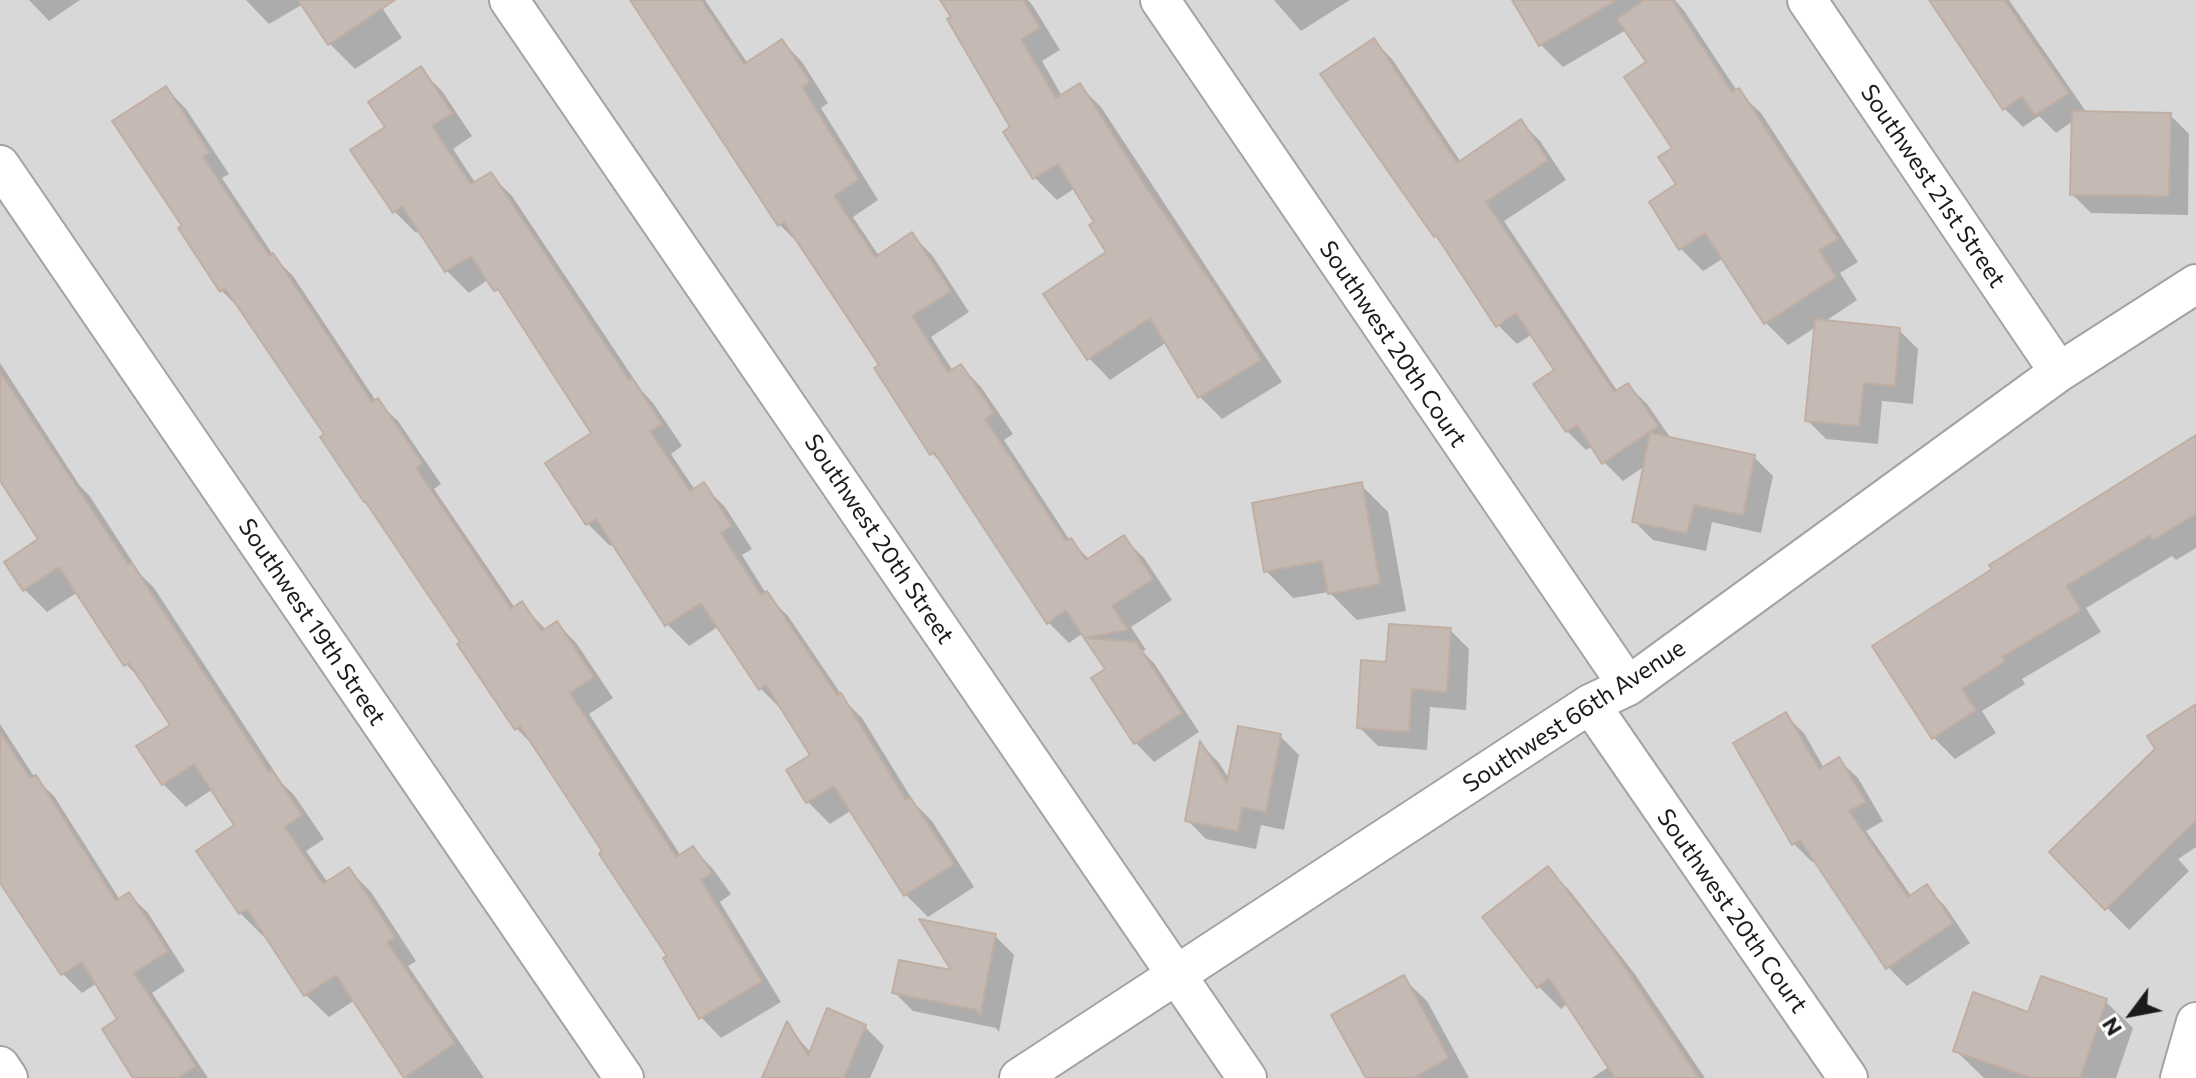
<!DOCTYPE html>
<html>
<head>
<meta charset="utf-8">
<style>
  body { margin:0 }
  #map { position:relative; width:2196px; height:1078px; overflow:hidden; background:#ede9e0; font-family:Commissioner,sans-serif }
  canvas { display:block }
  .north { position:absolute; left:2092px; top:974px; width:80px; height:80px; -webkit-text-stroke:6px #fff; paint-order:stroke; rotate:238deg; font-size:22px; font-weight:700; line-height:32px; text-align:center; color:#1b1b1b }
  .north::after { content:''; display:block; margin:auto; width:28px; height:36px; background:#1b1b1b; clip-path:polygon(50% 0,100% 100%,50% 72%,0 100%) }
</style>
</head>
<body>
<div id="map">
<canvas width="2196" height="1078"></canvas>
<div class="north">N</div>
</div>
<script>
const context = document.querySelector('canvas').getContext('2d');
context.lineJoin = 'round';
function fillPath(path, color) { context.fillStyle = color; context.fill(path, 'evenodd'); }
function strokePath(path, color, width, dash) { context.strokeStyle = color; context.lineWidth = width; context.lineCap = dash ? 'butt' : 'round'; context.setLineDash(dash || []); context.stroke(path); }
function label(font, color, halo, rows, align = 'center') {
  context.font = font + ' Commissioner,sans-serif'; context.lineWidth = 6; context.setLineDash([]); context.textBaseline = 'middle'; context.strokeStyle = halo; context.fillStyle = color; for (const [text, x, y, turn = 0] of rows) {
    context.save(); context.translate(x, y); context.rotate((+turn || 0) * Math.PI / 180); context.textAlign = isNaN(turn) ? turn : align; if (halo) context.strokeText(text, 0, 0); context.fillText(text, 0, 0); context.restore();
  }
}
fillPath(new Path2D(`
  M0 0H2196V1078H0Z`), '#d9d8d8');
fillPath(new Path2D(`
  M29 0H80L49 21Z
  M246 0H377L402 38 355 69 330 44 303 4 269 24Z
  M631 0H705L748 64 782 41 802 62 828 103 821 108 878 200 853 217 879 256 912 235 932 255 969 312 931 337 953 371 961 366 981 387 1013 434 1004 440 1069 539 1090 560 1124 538 1144 558 1172 600 1131 627 1146 650 1142 651 1154 663 1199 732 1154 762 1136 743 1108 670 1083 633 1069 643 1048 622 947 469 932 453 882 365 800 245 779 224Z
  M942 0H1028L1033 6 1060 50 1042 61 1062 96 1080 86 1101 107 1282 382 1222 419 1200 397 1167 342 1110 380 1089 358 1109 253 1097 222 1075 188 1057 200 1035 178 1013 128Z
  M1274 0H1350L1301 31Z
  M1518 0H1675L1685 12 1737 91 1761 113 1858 262 1840 273 1857 300 1824 322 1899 330 1918 349 1913 404 1882 401 1878 444 1826 439 1807 420 1816 327 1788 345 1765 322 1724 258 1703 271 1681 249 1675 149 1648 63 1626 30 1563 67 1541 45 1515 1Z
  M1932 0H2009L2087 113 2170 115 2189 134 2188 215 2091 213 2072 194 2073 121 2056 133 2039 116 2023 127 2004 108Z
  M1374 41 1392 59 1461 162 1521 122 1540 141 1566 180 1504 221 1618 392 1628 385 1647 404 1672 440 1754 457 1773 476 1761 533 1712 522 1706 551 1653 540 1634 521 1645 466 1623 481 1604 462 1593 446 1586 450 1567 431 1557 371 1531 335 1517 344 1498 325 1446 247 1435 236Z
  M420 69 442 91 472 136 453 149 476 184 490 174 512 196 642 391 653 403 682 446 671 454 695 490 703 485 725 507 752 549 742 555 767 595 788 616 847 703 862 718 915 804 932 821 974 887 928 917 906 895 852 810 830 824 808 802 789 770 813 755 782 710 760 688 719 626 689 646 667 624 614 543 610 546 588 524 548 464 594 434 509 303 489 279 469 293 447 271 420 230 416 233 394 211 388 127Z
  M166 88 186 109 229 174 222 178 275 258 293 276 376 401 398 421 441 484 434 489 515 608 522 604 546 630 557 623 577 644 613 698 589 714 681 856 693 848 713 869 731 894 720 902 781 1002 721 1038 701 1017 670 957 605 852 537 749 516 728 463 642 326 435 242 311 221 290 184 226Z
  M0 363 80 486 89 495 141 575 154 588 282 783 294 795 324 839 306 851 328 883 348 869 371 892 416 961 408 966 484 1078H407L355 1000 329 1017 306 995 266 934 263 936 240 913 237 825 213 789 186 807 163 784 173 725 145 684 126 664 78 592 47 612 25 590 40 540 0 479Z
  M2196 438V548L2176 560 2172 556 2086 608 2101 632 2022 679 2025 684 1982 711 1996 733 1955 759 1933 737 1875 646Z
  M1361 485 1388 512 1406 611 1357 620 1329 592 1293 598 1266 571Z
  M1450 630 1469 649 1466 710 1430 707 1427 750 1378 746 1359 727 1388 664Z
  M2196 706V847L2178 859 2189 871 2129 930 2052 852 2158 749Z
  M1785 715 1804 733 1824 768 1839 760 1858 778 1883 821 1866 831 1912 897 1926 887 1945 906 1970 943 1907 986 1888 967 1816 860 1812 862 1793 843Z
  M0 724 35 778 54 796 120 900 129 894 148 913 185 971 152 993 208 1078H136L120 1020 97 983 82 993 63 974 0 878Z
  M1280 736 1299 755 1284 830 1261 825 1256 849 1206 839 1187 820 1202 745 1219 763 1230 780Z
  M1548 869 1570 891 1634 973 1705 1078H1592L1610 1066 1568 1003 1561 1009 1538 986Z
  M995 936 1014 955 999 1032 996 1028 913 1011 894 992 955 972Z
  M1403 978 1427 1001 1469 1078H1368Z
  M2105 1001 2133 1028 2116 1078H1984L1955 1050 2030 1014Z
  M829 1011 865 1027 884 1046 870 1078H764L787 1025 811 1053Z`), '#0003');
const building = new Path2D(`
  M298 0H395L328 45Z
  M630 0H701L744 64 782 39 810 82 802 87 859 179 834 196 875 257 912 232 951 291 912 316 948 372 961 364 994 413 985 419 1066 541 1071 538 1086 560 1124 535 1153 579 1112 606 1128 630 1084 638 1066 610 1047 624 934 452 930 455 874 368 879 365 784 222 778 226Z
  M940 0H1023L1040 28 1021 39 1056 98 1080 83 1146 187 1227 305 1261 360 1198 398 1150 318 1087 360 1043 294 1106 252 1089 225 1094 222 1058 164 1033 179 1003 132 1010 127 947 19 951 17Z
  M1512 0H1617L1539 46Z
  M1644 0H1672L1732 92 1739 88 1838 239 1819 250 1836 277 1764 324 1705 233 1679 250 1649 202 1676 184 1658 157 1672 148 1624 77 1646 62 1617 19Z
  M1929 0H2004L2069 93 2035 115 2022 96 2003 110Z
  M1374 38 1457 163 1521 119 1548 160 1486 202 1614 392 1628 383 1658 426 1602 464 1577 425 1566 432 1533 384 1554 370 1516 313 1496 327 1436 235 1434 237 1320 74Z
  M421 66 452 113 432 126 471 184 491 172 629 380 632 378 662 424 650 431 690 491 704 482 732 526 721 533 761 595 767 591 837 695 841 693 906 800 910 797 954 864 904 896 834 786 806 803 786 770 810 755 766 685 759 690 701 603 665 626 596 519 586 525 545 463 591 433 498 289 494 291 471 256 445 272 402 206 393 213 350 150 385 127 368 102Z
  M166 86 210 153 203 157 269 256 273 253 372 402 378 398 422 463 416 468 511 609 522 601 542 631 557 621 594 677 570 693 676 857 693 846 712 873 701 880 762 981 699 1019 663 958 667 956 599 854 602 851 520 726 515 730 457 644 460 642 365 501 364 502 320 437 324 434 225 288 220 292 178 228 182 226 112 121Z
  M2072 111 2171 113 2169 196 2070 195Z
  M1815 319 1900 328 1895 386 1864 383 1859 426 1805 421Z
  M0 372 128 564 131 562 269 772 272 770 302 815 285 827 323 884 349 867 395 937 387 942 455 1043 404 1078 336 975 304 996 247 909 239 914 196 851 234 825 194 764 162 785 136 746 170 725 129 663 124 666 59 567 23 591 4 562 38 539 0 481Z
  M1650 433 1755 455 1743 515 1694 505 1687 533 1632 522Z
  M2196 435V514L2153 540 2150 535 2066 586 2081 610 2002 657 2005 661 1962 689 1976 710 1932 739 1872 646 1992 569 1989 565Z
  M1362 482 1380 584 1328 594 1322 561 1264 572 1252 503Z
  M1389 624 1451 628 1447 692 1412 689 1409 732 1357 728 1361 660 1386 662Z
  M1084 638 1136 642 1182 713 1134 744 1091 678 1105 669Z
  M2196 704V820L2105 910 2049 852 2155 749 2147 736Z
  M1786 712 1819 769 1839 757 1866 802 1849 811 1908 897 1927 884 1953 923 1886 969 1800 840 1792 845 1733 743Z
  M1238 726 1281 734 1266 812 1242 807 1238 831 1185 821 1200 741 1227 783Z
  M0 732 30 778 36 775 116 901 129 892 168 951 134 973 196 1066 178 1078H133L102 1029 117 1019 82 962 61 975 0 883Z
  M1548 866 1612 948 1699 1078H1615L1549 978 1537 988 1482 917Z
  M919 919 996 934 980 1016 977 1010 892 993 899 960 951 970Z
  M1404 975 1449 1058 1413 1078H1366L1331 1015Z
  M2041 976 2107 999 2080 1078H2032L1953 1051 1973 992 2028 1012Z
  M827 1008 866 1025 844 1078H762L787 1021 808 1056Z`);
fillPath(building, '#c5bab3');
strokePath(building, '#c0aea2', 2);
const street = new Path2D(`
  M509 0 1247 1078
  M1160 0 1628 686
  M1807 0 2059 372
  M0 165 624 1078
  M1590 704 1848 1078
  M0 1066 8 1078
  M1019 1078 1590 704 1628 686 2059 372 2196 284
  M2180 1078 2196 1022`);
strokePath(street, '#a2a2a2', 42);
strokePath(street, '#fff', 38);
label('24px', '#1b1b1b', '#fff', [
  ["Southwest 21st Street",1933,186,56],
  ["Southwest 20th Court",1393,344,56],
  ["Southwest 20th Street",879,539,56],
  ["Southwest 19th Street",312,622,56],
  ["Southwest 66th Avenue",1574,716,-33],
  ["Southwest 20th Court",1732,911,55]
]);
</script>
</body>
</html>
